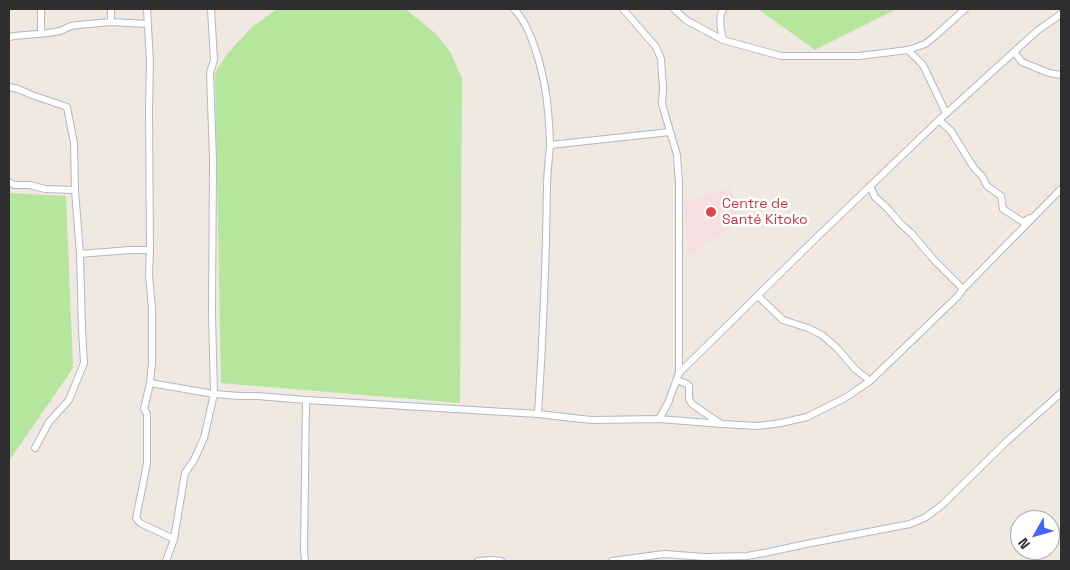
<!DOCTYPE html>
<html>
<head>
<meta charset="utf-8">
<style>
  body { margin:0 }
  #map { position:relative; width:1070px; height:570px; overflow:hidden; background:#efe9e1; font-family:"Space Grotesk",sans-serif }
  canvas { display:block }
  .frame { position:absolute; inset:0; border:10px solid #2e2e2e; pointer-events:none }
  .north { position:absolute; left:1010px; top:510px; width:50px; height:50px; box-sizing:border-box; background:#fff; border:1px solid #ababab; border-radius:50%; rotate:232deg; font-size:14px; font-weight:700; line-height:20px; text-align:center; color:#2e2e2e }
  .north::after { content:''; display:block; margin:auto; width:18px; height:22px; background:#4264fb; clip-path:polygon(50% 0,100% 100%,50% 72%,0 100%) }
</style>
</head>
<body>
<div id="map">
<canvas width="1070" height="570"></canvas>
<div class="frame"></div>
<div class="north">N</div>
</div>
<script>
const context = document.querySelector('canvas').getContext('2d');
context.lineJoin = 'round';
function fillPath(path, color) { context.fillStyle = color; context.fill(path, 'evenodd'); }
function strokePath(path, color, width, dash) { context.strokeStyle = color; context.lineWidth = width; context.lineCap = dash ? 'butt' : 'round'; context.setLineDash(dash || []); context.stroke(path); }
function label(font, color, halo, rows, align = 'center') {
  context.font = font + ' "Space Grotesk",sans-serif'; context.lineWidth = 5; context.setLineDash([]); context.textBaseline = 'middle'; context.strokeStyle = halo; context.fillStyle = color; for (const [text, x, y, turn = 0] of rows) {
    context.save(); context.translate(x, y); context.rotate((+turn || 0) * Math.PI / 180); context.textAlign = isNaN(turn) ? turn : align; if (halo) context.strokeText(text, 0, 0); context.fillText(text, 0, 0); context.restore();
  }
}
fillPath(new Path2D(`
  M731 187 739 222 688 256 684 202Z`), '#f5dfe0');
fillPath(new Path2D(`
  M277 9H405L435 33 451 53 462 79 460 403 221 383 215 73 227 54 252 27Z
  M758 9H897L815 50Z
  M9 193 66 196 73 368 9 461Z`), '#b6e59e');
const minor = new Path2D(`
  M41 9V33
  M111 9V22
  M147 9 150 62 149 108 150 250 149 275 152 308V363L150 383 144 409 147 414V463L142 489 136 518 140 523 174 539
  M514 9C534 29 546 83 548 111 549 123 550 134 550 145 549 159 547 173 547 187 546 263 543 338 538 414
  M623 9 656 47 661 59 663 88 662 104 677 155 679 183V373L668 403 659 419
  M674 9 686 20 723 40 781 56H859L908 50 925 44 934 37 965 9
  M9 37 14 36 48 33 60 31 71 26 78 25 111 22 147 24
  M723 40C721 30 718 18 723 9
  M908 50 923 65 946 113
  M1014 52 1022 62 1049 73 1061 75
  M9 87 18 89 32 95 67 107 74 143 75 190 80 254 82 329 84 363 69 400 49 422 35 448
  M939 120 951 131 974 168 982 176 987 186 1001 196 1003 209 1023 222 1030 218
  M550 145 670 132
  M9 182 14 185H30L45 189 75 190
  M870 186 875 197 888 209 900 223 912 234 934 260 963 289
  M80 254 129 250H150
  M758 296 783 320 808 328 822 335 837 348 855 369 870 381
  M679 373 813 241 939 120 1037 31 1061 14
  M677 380 687 384 689 386V399L692 404 721 424
  M150 383 214 394 240 396H257L306 400 538 414 591 420 659 419 722 424 758 426 781 423 807 417 845 398 870 381 958 296 963 289 1061 189
  M166 561 174 539 185 473 194 460 204 438 214 394 212 314 213 159 210 73 214 60 211 9
  M305 561 304 550 306 400
  M478 561 492 560 501 561
  M612 561 664 554 705 557 747 556 769 552 806 544 910 524 926 517 942 505 1006 442 1061 393`);
strokePath(minor, '#b4b7c1', 8);
strokePath(minor, '#fff', 6);
for (const [x, y, r, color] of [
  [711,212,6,"#e0444e"]
]) { const dot = new Path2D(); dot.arc(x, y, r, 0, 2 * Math.PI); context.fillStyle = color; context.fill(dot); strokePath(dot, '#fff', 2); }
label('14px', '#be3a42', '#fff', [
  ["Centre de",722,204],
  ["Santé Kitoko",722,220]
], 'left');
</script>
</body>
</html>
